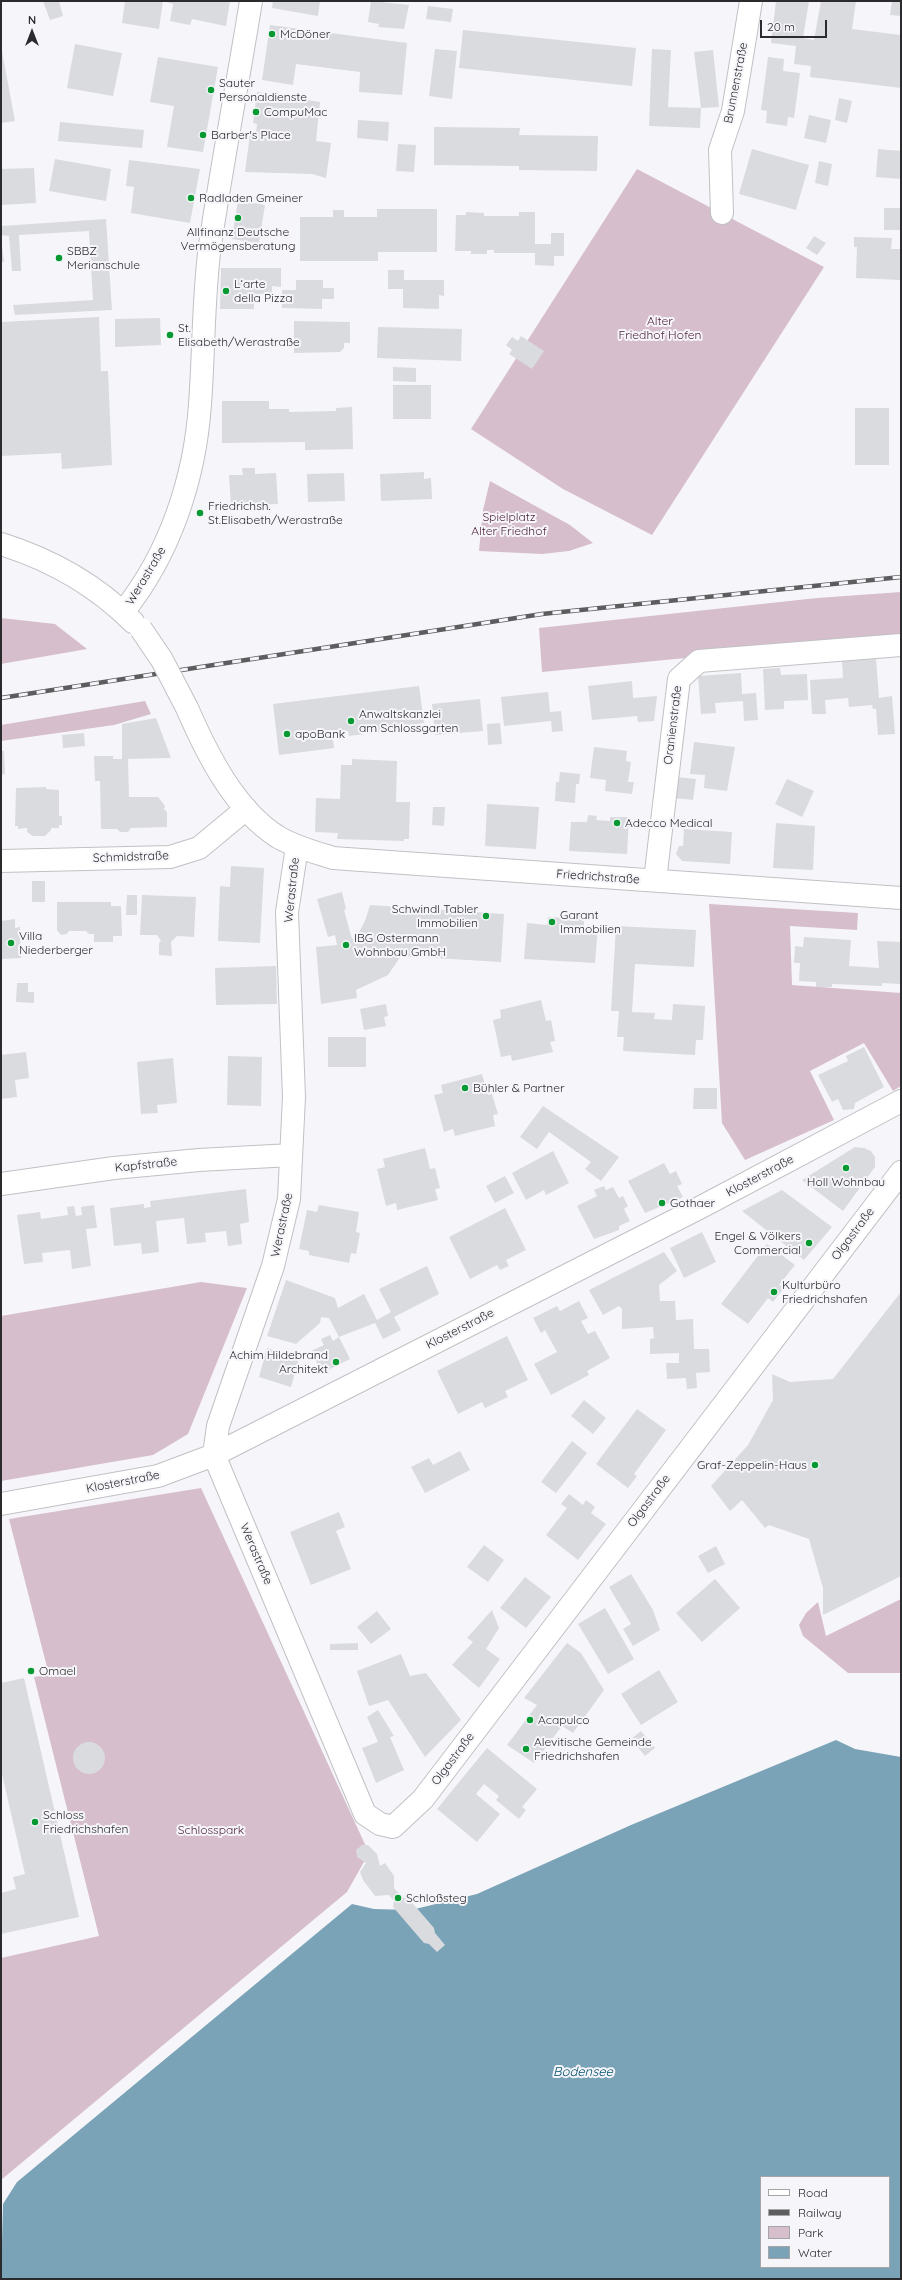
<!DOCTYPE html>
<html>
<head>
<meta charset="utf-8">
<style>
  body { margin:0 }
  #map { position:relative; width:902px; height:2280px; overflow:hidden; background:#f6f6fa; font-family:Quicksand,sans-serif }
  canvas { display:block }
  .frame { position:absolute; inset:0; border:2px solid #2b2b2d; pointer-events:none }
  .legend { position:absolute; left:760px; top:2176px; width:130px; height:92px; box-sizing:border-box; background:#f6f6fa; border:1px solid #a5a5a8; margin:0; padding:5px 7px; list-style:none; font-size:12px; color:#2b2b2d }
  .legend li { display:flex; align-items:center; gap:8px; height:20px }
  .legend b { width:20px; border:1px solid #a5a5a8 }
  .north { position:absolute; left:12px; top:12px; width:40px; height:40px; -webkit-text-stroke:3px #f6f6fa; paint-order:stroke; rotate:0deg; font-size:11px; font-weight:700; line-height:16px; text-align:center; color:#2b2b2d }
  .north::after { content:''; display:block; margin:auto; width:14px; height:18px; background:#2b2b2d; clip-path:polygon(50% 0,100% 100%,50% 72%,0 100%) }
  .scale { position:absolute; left:760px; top:20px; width:67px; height:18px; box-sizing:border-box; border:2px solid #2b2b2d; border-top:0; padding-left:5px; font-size:12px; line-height:14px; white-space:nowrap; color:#2b2b2d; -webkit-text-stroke:3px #f6f6fa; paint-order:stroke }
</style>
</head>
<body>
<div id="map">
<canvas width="902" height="2280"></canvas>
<div class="frame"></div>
<ul class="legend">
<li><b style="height:5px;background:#fff"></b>Road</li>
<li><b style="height:5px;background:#5d5d5f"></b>Railway</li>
<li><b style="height:11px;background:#d7becc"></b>Park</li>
<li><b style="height:11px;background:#7ba3b7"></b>Water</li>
</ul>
<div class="north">N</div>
<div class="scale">20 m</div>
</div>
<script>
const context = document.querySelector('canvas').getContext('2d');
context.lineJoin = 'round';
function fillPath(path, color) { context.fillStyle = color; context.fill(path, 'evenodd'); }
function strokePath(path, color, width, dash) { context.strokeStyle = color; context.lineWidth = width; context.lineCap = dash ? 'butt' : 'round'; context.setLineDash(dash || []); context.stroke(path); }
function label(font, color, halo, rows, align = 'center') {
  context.font = font + ' Quicksand,sans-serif'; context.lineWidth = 4; context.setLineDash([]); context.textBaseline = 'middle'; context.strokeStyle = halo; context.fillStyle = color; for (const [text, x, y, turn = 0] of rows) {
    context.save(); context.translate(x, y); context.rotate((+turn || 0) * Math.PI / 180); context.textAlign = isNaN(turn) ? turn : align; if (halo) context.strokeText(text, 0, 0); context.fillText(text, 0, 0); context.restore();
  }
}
fillPath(new Path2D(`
  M637 169 824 267 652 535 563 489 471 429Z
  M490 481 570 525 593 543 569 551 542 554 479 551 483 510Z
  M901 592V637L542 672 539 628 817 598Z
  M1 618 55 624 87 649 1 664Z
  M145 701 151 714 114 725 1 741V725Z
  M709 904 858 913 857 930 790 926 792 985 901 993V1086L893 1091 864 1043 810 1071 834 1120 745 1160 722 1123Z
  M201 1282 247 1288 188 1434 153 1455 1 1481V1316Z
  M201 1488 369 1853 347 1892 1 2180V1958L99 1936 34 1677 49 1675 9 1519Z
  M901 1599V1673H848L803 1636 799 1625 806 1613 818 1602 826 1636Z`), '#d7becc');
fillPath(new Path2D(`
  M836 1740 855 1749 901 1757V2279H1L3 2204 17 2182 352 1904 374 1909 411 1910 477 1894 631 1825ZM761 2177H889V2267H761Z`), '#7ba3b7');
fillPath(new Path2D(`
  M43 1H59L63 16 50 20Z
  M125 1H163L159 29 122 23Z
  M163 1H230L226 26 192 19 190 25 170 21 173 4Z
  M273 1H320L318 16 272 8Z
  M371 1 409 5 404 29 378 27 379 24 368 22Z
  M776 1H809L803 38 814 40 821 1H856L852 29 901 35V88L810 77 811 66 794 64 796 46 771 43Z
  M892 1H901V16L890 15Z
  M428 6 453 9 451 22 426 19Z
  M270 25 407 43 402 95 359 92 360 72 296 64 293 85 262 80Z
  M463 30 636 48 632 86 459 68Z
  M75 44 122 53 113 96 67 88Z
  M1 46 15 121 1 123Z
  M435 49 457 51 452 99 429 96Z
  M652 49 671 50 668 107 701 108 694 52 713 50 719 107 701 108 700 128 649 126Z
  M158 57 218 67 203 152 167 147 174 106 150 102Z
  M768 57 784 59 783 71 800 73 794 118 788 117 787 126 766 123 767 111 761 110Z
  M257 92 320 102 316 141 331 143 326 178 312 174 245 172 250 134 256 132 257 124 253 123Z
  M839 98 852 101 847 123 835 120Z
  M809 115 831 120 826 143 804 138Z
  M358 120 389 122 388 141 357 138Z
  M60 122 144 130 142 148 58 141Z
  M434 127 520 128 519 135 598 136 597 171 519 170V166L434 165Z
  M398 144 416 145 414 172 396 171Z
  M752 149 809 165 796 210 739 194Z
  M878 149 901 151V179L876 177Z
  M55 159 111 169 106 201 49 191Z
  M129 160 200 169 190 223 131 213 134 187 126 186Z
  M819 161 832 164 828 186 815 183Z
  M34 168 36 203 1 205V169Z
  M238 200 265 205 259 243 232 239Z
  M884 208H901V230H884Z
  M377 209H437V252H378V261H300V217H333V210H344V217H377Z
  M466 212 484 213V216H519V212H535V244H551V233H564V256H554V266L535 265V253H494V250H487V254H471V251H455L456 215H466Z
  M106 219 112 310 15 315 13 305 93 300 89 231 19 235 21 271H12L9 236 1 235V226Z
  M814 236 826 243 817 255 806 248Z
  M1 237 4 262H1Z
  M854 237 892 238 891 249H901V280L856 278 857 247H854Z
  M221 268H281V287L272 286V294H254V309H220Z
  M388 270H404V280H444V296L439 295V309L403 308V289H388Z
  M296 280H323V288H334V299H322V309L282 308V290H296Z
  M99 317 101 371H108L112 465 62 469 61 453 1 456V322Z
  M160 318 161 345 115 347V319Z
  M294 321 350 322V343H344V348L340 352 294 353Z
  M378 327 462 329 461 361 377 358Z
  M521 336 544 351 532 369 509 354 512 350 506 345 512 337 518 341Z
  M393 367 416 368V382L393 381Z
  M393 385H431V419H393Z
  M222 401H269V409H289V412L336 411V408L352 407 353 449 305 450V442L222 443Z
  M855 408H889V465H855Z
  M242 468H255V474L276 473 278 504 231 506 229 475H243Z
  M424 472V479L431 478 432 499 381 501 380 474Z
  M344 473 345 501 308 502 307 474Z
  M876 659 879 698 892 696 895 734 878 735 876 709H873L872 705 849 707 848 698 825 700 826 714H812L810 680 843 678 842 661Z
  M780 668 781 675 807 674 808 700 784 701V709L765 710 763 669Z
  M741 673 742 694 756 693 758 720 744 721 743 701 715 703 716 713 701 714 698 676Z
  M632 681 633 698 657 696 654 721 638 722 637 716 592 720 588 686Z
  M419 686 424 723 398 726 399 730 349 736 348 731 332 733 334 748 279 755 273 704Z
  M548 692 550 712 561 711 563 731 552 732 551 721 504 726 501 697Z
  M480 699 483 731 435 735 432 704Z
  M156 718 171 758 128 759 129 797H158L165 806 164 809 167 812V827L131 828 128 832H120L117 829H101L100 781H95L94 756H113V759H122V724Z
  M500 723 502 744 488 745 487 724Z
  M84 733 85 746 63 748 62 735Z
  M694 742 735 747 727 791 704 788 705 775 690 774Z
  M594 747 627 751 626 761 631 762 628 782H634L632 794 605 791 606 780 590 778Z
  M1 751H4L5 774 1 775Z
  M352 759 397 761 396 802H410L409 839H404V841L337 839 338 833 315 832 316 798 340 799 341 765H352Z
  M560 772 580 774 579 784H576L575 803 555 801 556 782H559Z
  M677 777 696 779 693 800 674 798Z
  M787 779 814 791 802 817 775 804Z
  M46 787V789L59 790V816H62V825H59V828H51V830L45 836H33L27 832V828L18 829V826H15L16 788Z
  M487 804 539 807 536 849 485 846Z
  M433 807H445L444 826 432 825Z
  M588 815 597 816 596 820 610 821V817H629L627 854 569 851 571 822H587Z
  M776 823 815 826 813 870 773 868Z
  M684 829 732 832 730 864 682 861 676 854 679 846H683Z
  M231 866 264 868 260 943 218 941 220 886 230 887Z
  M32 881H45V902H32Z
  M342 892 346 909 344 910 352 939 358 934 365 921 370 905 504 914 501 962 401 956 388 975 356 990 357 998 321 1004 316 947 337 945 335 935 328 937 317 899Z
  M127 895H137V915H126Z
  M142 895 196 897 194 937 177 936 171 942 172 956 159 955V943L161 941 157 935H140Z
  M57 902H111V906H121L122 936H113V942H94V934H89L86 931H69L67 934 61 935 57 930Z
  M548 917 584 919V927H598L595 963 524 959 527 923 547 925Z
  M15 919V928L20 927 21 958 1 959V921Z
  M616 926 696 930 694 967 635 964 632 1012 655 1013 654 1019 672 1020 673 1004 705 1006 703 1040H696L695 1055 623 1051 624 1037H617L619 1011H611Z
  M804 937 851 940 849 966 879 968 877 941 901 942V984L882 983V986L832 984V987H816V982L799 981 800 963H794L795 946 803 947Z
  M276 966 277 1004 216 1005 215 968Z
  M17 983H28V992H34V1003L16 1002Z
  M541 1000 546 1021 551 1020 555 1041 550 1042 553 1052 512 1061 511 1055 501 1057 493 1020 501 1018 500 1010Z
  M386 1004 388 1016 384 1017 386 1026 364 1030 360 1009Z
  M328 1037H366V1067H328Z
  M864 1047 884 1087 855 1103 854 1109 843 1110 838 1099 832 1102 818 1075 848 1061 846 1056Z
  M26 1052 29 1078 15 1080 17 1097 1 1099V1055Z
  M228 1056 262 1057 261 1106 227 1105Z
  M173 1058 177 1103 157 1105 158 1113 141 1114 137 1062Z
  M482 1074 488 1095 492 1094 498 1114 493 1115 495 1126 455 1136 453 1129 444 1132 434 1095 443 1093 441 1085Z
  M694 1088H717V1109H693Z
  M543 1106 619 1157 601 1181 585 1169 591 1162 549 1132 537 1149 520 1137Z
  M855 1147 864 1148 871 1151 875 1157V1167L843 1211 802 1180Z
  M425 1148 430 1169 435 1168 440 1188 435 1189 438 1200 397 1210 396 1203 386 1206 377 1169 385 1167 383 1159Z
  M553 1151 569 1183 546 1195 544 1190 526 1200 512 1173Z
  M664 1163 670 1174 676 1171 682 1184 677 1186 683 1197 645 1213 628 1181Z
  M505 1176 514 1193 495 1203 486 1186Z
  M604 1186 606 1190 613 1187 619 1198 623 1196 628 1206 624 1209 630 1221 619 1226V1230L594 1239 577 1206 597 1196 594 1190Z
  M246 1189 249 1222 240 1224 242 1244 228 1246 226 1231 205 1233 206 1242 187 1244 184 1218 156 1221 159 1252 142 1254 141 1243 114 1246 110 1208 144 1204V1208L151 1207 150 1201Z
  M782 1190 832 1227 804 1260 742 1211Z
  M94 1205 97 1228 86 1229 91 1266 72 1269 70 1250 42 1253 43 1262 24 1264 17 1215 40 1212 41 1219 68 1215 67 1207 74 1206 76 1216 82 1215 81 1207Z
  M319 1205 359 1212 356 1232 360 1233 356 1254 351 1253 349 1263 309 1255V1251L299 1249 307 1210 317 1212Z
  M505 1208 526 1250 506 1260 509 1266 500 1270 497 1265 470 1279 449 1237Z
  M702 1232 716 1262 684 1278 670 1248Z
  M767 1244 795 1265 779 1285 784 1288 773 1302 768 1298 748 1324 721 1304Z
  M664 1252 677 1271 659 1285 660 1301H675L676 1320 693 1319 694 1349H709L710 1372 696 1373 697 1388 687 1389 686 1378 667 1379 666 1363H679V1353L650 1354V1339L654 1338 653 1327 622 1329V1309L619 1306 603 1315 589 1290Z
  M427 1266 439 1294 394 1317 401 1330 383 1339 375 1323 339 1337 329 1318 321 1317 320 1323 296 1344 267 1336 286 1280 335 1298 338 1308 364 1294 377 1320 391 1312 379 1289Z
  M901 1292V1576L823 1615V1588L809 1539 769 1525 765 1528 742 1500 730 1511 711 1486 748 1445 773 1400 772 1374 790 1382 833 1379Z
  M579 1301 588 1318 581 1321 588 1334 595 1331 610 1358 587 1371 589 1375 551 1395 534 1364 557 1352 545 1330 541 1333 533 1318 557 1306 560 1311Z
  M330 1335 333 1341 339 1337 350 1359 322 1373 311 1351 324 1345 321 1339Z
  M507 1336 528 1380 505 1391 508 1397 485 1408 482 1402 458 1414 437 1371Z
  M267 1348 299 1358 291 1387 259 1377Z
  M584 1400 606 1418 593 1434 571 1416Z
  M637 1409 666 1430 634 1474 637 1476 628 1488 596 1464Z
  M572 1441 587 1453 556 1493 541 1482Z
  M460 1451 470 1470 425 1493 411 1467 429 1458 433 1465Z
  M569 1494 583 1505 586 1500 595 1507 591 1513 606 1524 578 1560 546 1535 567 1508 561 1504Z
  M339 1512 345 1527 336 1531 351 1569 311 1585 290 1532Z
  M484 1545 504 1560 488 1582 467 1567Z
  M716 1546 725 1564 708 1573 698 1556Z
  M631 1574 653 1610 660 1630 633 1646 623 1629 631 1624 609 1587Z
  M525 1577 551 1597 526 1628 500 1608Z
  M715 1579 740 1608 702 1642 676 1613Z
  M605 1608 634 1659 608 1674 578 1624Z
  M492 1610 499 1628 486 1649 500 1659 479 1688 452 1665 473 1642 467 1638Z
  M377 1611 391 1629 371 1644 357 1627Z
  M358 1643V1650H330V1644Z
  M567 1643 581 1653 604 1690 573 1733 562 1726 534 1763 507 1745 537 1705 524 1698Z
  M401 1654 410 1676 426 1673 461 1720 425 1757 388 1700 369 1706 357 1671Z
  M659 1670 678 1702 641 1725 621 1694Z
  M24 1678 79 1917 1 1934V1893L16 1889 13 1877 25 1874 1 1770V1683Z
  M378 1710 394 1736 390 1737 404 1770 376 1783 362 1748 378 1742 367 1717Z
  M641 1731 655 1748 645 1756 631 1739Z
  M73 1758a16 16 0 1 1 32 0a16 16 0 1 1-32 0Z
  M487 1748 537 1789 522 1807 526 1810 519 1819 496 1800 499 1796 484 1784 476 1794 500 1814 477 1842 437 1809Z
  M362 1845H368L377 1854 380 1866 385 1863 394 1876V1888L402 1897 409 1899 434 1928 435 1933 445 1945 437 1952 429 1944 424 1943 393 1907 394 1901 389 1895 375 1896 363 1880 360 1872 366 1863 357 1857 356 1850Z`), '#d9dbdf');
const minor = new Path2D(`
  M722 213 720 150 733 111 751 1
  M297 847 287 912 294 1097 289 1199 273 1266 218 1426 214 1455 365 1814 380 1824 393 1827 423 1799 901 1172
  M1 861 170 857 199 848 246 809
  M655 880 679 679 699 661 901 645
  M1 1184 114 1168 199 1160 291 1155
  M1 1504 158 1476 214 1455 703 1206 901 1101`);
const major = new Path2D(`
  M1 544C52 560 95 584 133 622
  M123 612C170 554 195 478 200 404 204 351 203 298 210 245 222 164 238 82 251 1
  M187 708C207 754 235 810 278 837 295 847 314 852 333 858L901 898`);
strokePath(minor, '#c1c1c5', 24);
strokePath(major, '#c1c1c5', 24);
strokePath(minor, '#fff', 22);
strokePath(major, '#fff', 22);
const rail = new Path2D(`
  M1 698 542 614 901 577`);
strokePath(rail, '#5d5d5f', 4.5);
strokePath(rail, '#f6f6fa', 3, [9]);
const majorBridge = new Path2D(`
  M141 629 162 660 187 708`);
strokePath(majorBridge, '#c1c1c5', 24, []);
strokePath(majorBridge, '#fff', 22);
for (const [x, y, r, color] of [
  [272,34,4,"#069931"],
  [211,90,4,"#069931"],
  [256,112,4,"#069931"],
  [203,135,4,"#069931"],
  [191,198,4,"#069931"],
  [238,218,4,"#069931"],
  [59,258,4,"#069931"],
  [226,291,4,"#069931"],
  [170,335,4,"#069931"],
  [200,513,4,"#069931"],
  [351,721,4,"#069931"],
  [287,734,4,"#069931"],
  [617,823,4,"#069931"],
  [486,916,4,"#069931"],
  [552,922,4,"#069931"],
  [11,943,4,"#069931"],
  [346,945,4,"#069931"],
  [465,1088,4,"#069931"],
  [846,1168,4,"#069931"],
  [662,1203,4,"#069931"],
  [809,1243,4,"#069931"],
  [774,1292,4,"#069931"],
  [336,1362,4,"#069931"],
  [815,1465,4,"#069931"],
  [31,1671,4,"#069931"],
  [530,1720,4,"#069931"],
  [526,1749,4,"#069931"],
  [35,1822,4,"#069931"],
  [398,1898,4,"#069931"]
]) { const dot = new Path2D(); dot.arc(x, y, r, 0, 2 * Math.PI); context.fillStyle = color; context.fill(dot); strokePath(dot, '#f6f6fa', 1.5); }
label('12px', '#2b2b2d', '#f6f6fa', [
  ["McDöner",280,34],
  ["Sauter",219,83],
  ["Personaldienste",219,97],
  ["CompuMac",264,112],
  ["Barber's Place",211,135],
  ["Radladen Gmeiner",199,198],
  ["Allfinanz Deutsche",238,232,"center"],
  ["Vermögensberatung",238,246,"center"],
  ["SBBZ",67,251],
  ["Merianschule",67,265],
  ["L‘arte",234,284],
  ["della Pizza",234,298],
  ["St.",178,328],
  ["Elisabeth/Werastraße",178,342],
  ["Friedrichsh.",208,506],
  ["St.Elisabeth/Werastraße",208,520],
  ["Anwaltskanzlei",359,714],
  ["am Schlossgarten",359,728],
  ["apoBank",295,734],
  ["Adecco Medical",625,823],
  ["Schwindl Tabler",478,909,"right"],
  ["Immobilien",478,923,"right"],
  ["Garant",560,915],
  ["Immobilien",560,929],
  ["Villa",19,936],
  ["Niederberger",19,950],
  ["IBG Ostermann",354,938],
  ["Wohnbau GmbH",354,952],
  ["Bühler & Partner",473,1088],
  ["Holl Wohnbau",846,1182,"center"],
  ["Gothaer",670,1203],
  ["Engel & Völkers",801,1236,"right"],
  ["Commercial",801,1250,"right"],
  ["Kulturbüro",782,1285],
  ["Friedrichshafen",782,1299],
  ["Achim Hildebrand",328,1355,"right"],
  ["Architekt",328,1369,"right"],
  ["Graf-Zeppelin-Haus",807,1465,"right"],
  ["Omael",39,1671],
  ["Acapulco",538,1720],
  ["Alevitische Gemeinde",534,1742],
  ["Friedrichshafen",534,1756],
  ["Schloss",43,1815],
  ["Friedrichshafen",43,1829],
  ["Schloßsteg",406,1898]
], 'left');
label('12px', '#2b2b2d', '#f6f6fa', [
  ["Brunnenstraße",736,83,-79],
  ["Werastraße",146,576,-59],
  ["Oranienstraße",673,725,-83],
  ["Schmidstraße",131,857,-2],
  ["Friedrichstraße",598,877,4],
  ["Werastraße",292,890,-84],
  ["Kapfstraße",146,1165,-6],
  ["Klosterstraße",760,1176,-28],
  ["Werastraße",282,1225,-78],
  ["Olgastraße",853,1234,-53],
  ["Klosterstraße",460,1329,-27],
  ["Klosterstraße",123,1482,-11],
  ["Olgastraße",649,1501,-53],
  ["Werastraße",256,1554,67],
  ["Olgastraße",453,1759,-53]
]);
label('12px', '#4c1d3c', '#f6f6fa', [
  ["Alter",660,321],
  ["Friedhof Hofen",660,335],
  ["Spielplatz",509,517],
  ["Alter Friedhof",509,531],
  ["Schlosspark",211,1830]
]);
label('italic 13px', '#00516e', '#f6f6fa', [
  ["Bodensee",583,2072]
]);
</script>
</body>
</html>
